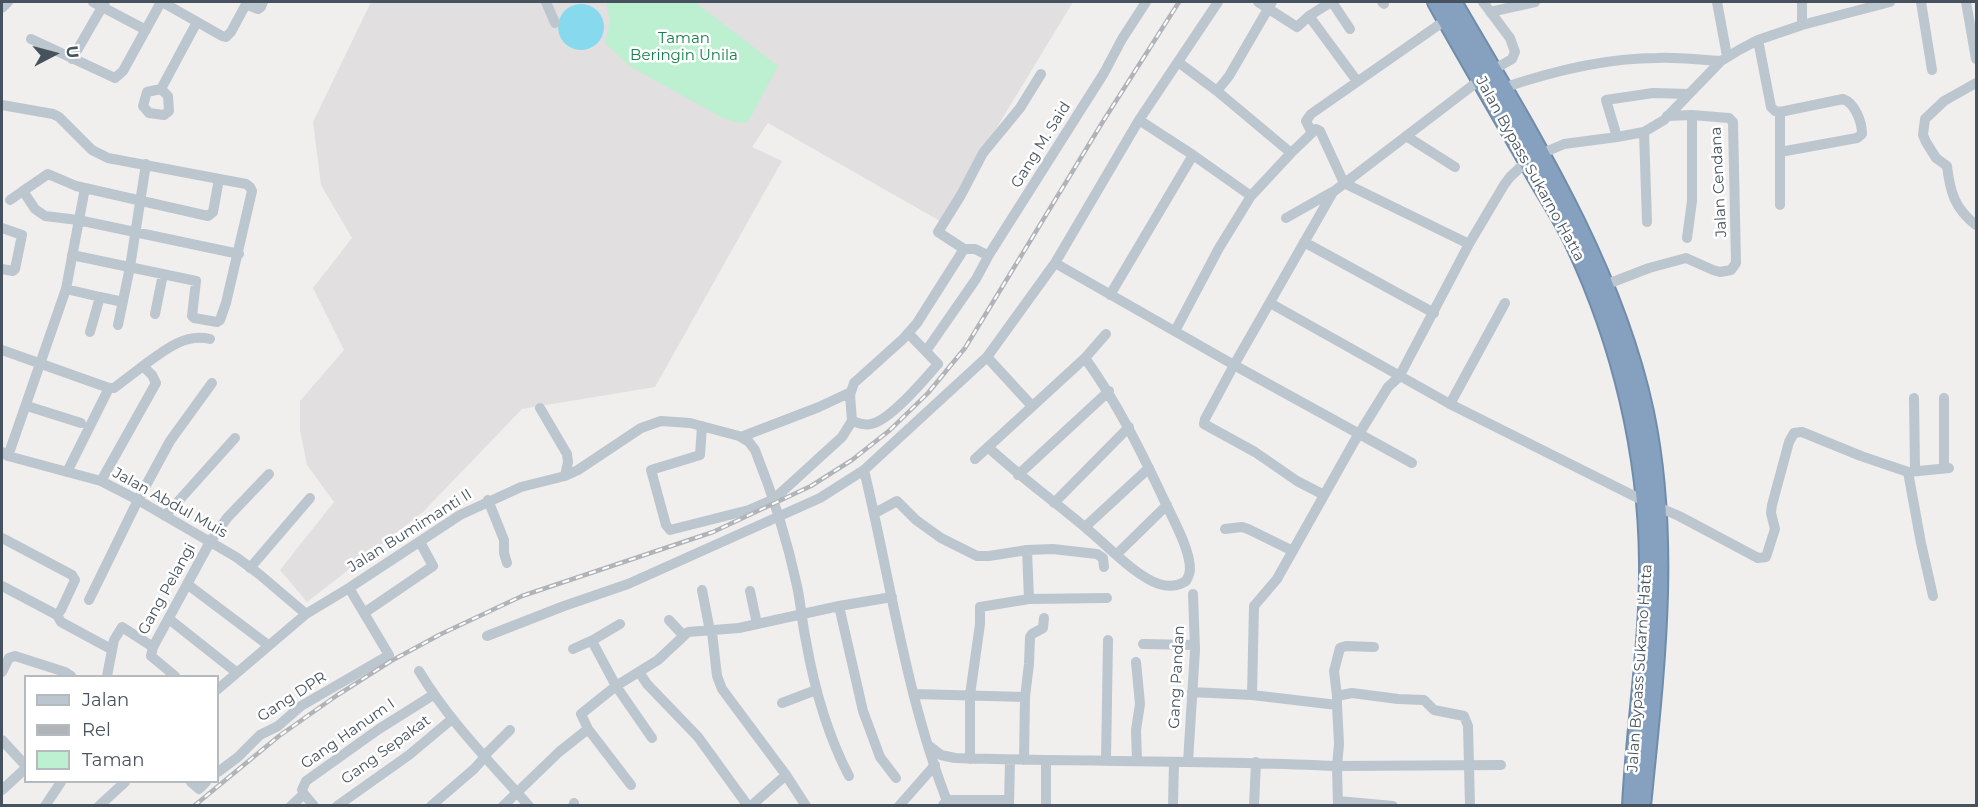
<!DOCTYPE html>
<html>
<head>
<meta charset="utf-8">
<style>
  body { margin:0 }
  #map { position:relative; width:1978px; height:807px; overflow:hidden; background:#f1eeee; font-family:Montserrat,sans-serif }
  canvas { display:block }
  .frame { position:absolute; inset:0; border:3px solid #46525d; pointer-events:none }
  .legend { position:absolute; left:24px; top:675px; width:195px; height:108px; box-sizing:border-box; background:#fff; border:2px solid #b5babe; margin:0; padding:8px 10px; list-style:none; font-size:18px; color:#46525d }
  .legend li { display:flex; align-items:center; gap:12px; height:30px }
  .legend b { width:30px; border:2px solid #b5babe }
  .north { position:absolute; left:24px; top:24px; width:60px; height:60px; -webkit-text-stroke:4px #fff; paint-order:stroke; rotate:84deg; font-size:16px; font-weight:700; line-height:24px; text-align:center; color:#46525d }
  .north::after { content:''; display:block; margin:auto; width:21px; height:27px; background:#46525d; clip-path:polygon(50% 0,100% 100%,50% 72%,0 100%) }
</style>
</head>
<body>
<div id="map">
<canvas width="1978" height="807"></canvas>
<div class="frame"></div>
<ul class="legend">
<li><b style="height:8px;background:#bcc6ce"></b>Jalan</li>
<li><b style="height:8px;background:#b0b4b9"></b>Rel</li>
<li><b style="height:16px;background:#bcf0d0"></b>Taman</li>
</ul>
<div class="north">U</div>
</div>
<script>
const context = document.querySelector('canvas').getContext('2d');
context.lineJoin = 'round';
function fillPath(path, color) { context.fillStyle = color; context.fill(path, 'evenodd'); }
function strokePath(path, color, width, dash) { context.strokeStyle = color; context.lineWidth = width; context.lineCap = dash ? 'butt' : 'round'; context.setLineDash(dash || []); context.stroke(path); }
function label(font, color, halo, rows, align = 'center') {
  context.font = font + ' Montserrat,sans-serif'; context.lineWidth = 5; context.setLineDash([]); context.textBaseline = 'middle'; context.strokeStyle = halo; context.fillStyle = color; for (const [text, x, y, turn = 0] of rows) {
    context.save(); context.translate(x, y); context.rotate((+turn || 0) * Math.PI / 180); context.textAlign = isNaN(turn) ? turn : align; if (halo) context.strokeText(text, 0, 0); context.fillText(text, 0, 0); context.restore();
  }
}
fillPath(new Path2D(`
  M371 2H1073L940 221 768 123 752 147 782 161 655 387 522 409 423 512 307 602 280 570 334 502 307 465 300 430V401L344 350 313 288 352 238 321 185 313 122Z`), '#e2dfe0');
fillPath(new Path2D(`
  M606 2H695L778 66 748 122 738 123 721 117 631 67 605 43 610 21Z`), '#bcf0d0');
fillPath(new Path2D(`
  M558 27a23 23 0 1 1 46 0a23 23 0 1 1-46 0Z`), '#87d9ee');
const highway = new Path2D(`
  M1436 2C1468 60 1502 117 1535 175 1548 198 1564 221 1575 246 1621 344 1647 453 1648 561 1649 643 1635 724 1631 806
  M1453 2C1528 131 1613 263 1645 412 1672 542 1655 675 1642 806`);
strokePath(highway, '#708cab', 20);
strokePath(new Path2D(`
  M93 2 146 30
  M162 2 222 36 226 37 231 32 245 6 248 5 258 9 261 7 263 2
  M546 2 555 23
  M1258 2 1297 27 1309 16 1331 2
  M1332 2 1350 29
  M1382 2 1384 4
  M1483 2 1510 38 1515 52 1512 59 1493 70
  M1717 2 1727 56
  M1802 2V25
  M1921 2 1932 70
  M1966 2 1976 59
  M2 8 8 2
  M1490 12 1535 2
  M1309 16 1357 81
  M31 39 115 78 123 71 161 2
  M1758 40 1771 107 1775 111 1780 112 1843 99C1855 103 1862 122 1862 134L1857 138 1780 152
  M72 59 105 2
  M1178 62 1217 91 1291 153 1316 129 1320 131 1344 183 1469 244
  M1041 74 1020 108 983 153 961 195 938 232 964 249H975L987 255 990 253 1104 73 1122 39 1146 2
  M1976 83 1944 101 1925 119 1923 135 1926 142 1936 158 1947 166C1950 192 1955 209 1976 225
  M1503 88C1550 72 1606 58 1657 58 1678 57 1700 60 1721 61
  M161 89 147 92 143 106 149 113 164 115 169 111 168 96 161 89 197 22
  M1217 91 1229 76 1272 2
  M2 105 53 114 59 117 92 150 108 158 246 184 250 187 252 191 226 303 220 320 217 322 194 318 192 316 196 281 72 255
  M1780 112V205
  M1644 132 1647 222
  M1312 133 1306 121 1311 114 1440 24
  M1406 136 1455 167
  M1617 137 1606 100 1653 93 1689 94
  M1541 154 1564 144 1617 137 1644 132 1664 120 1721 61 1739 50 1758 40 1802 25 1890 2
  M1193 155 1251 196 1291 153
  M23 191 48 174 76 186 208 216 213 212 219 179
  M10 200 23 191 35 209 45 216 78 220 239 254
  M1286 218 1332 192
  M2 228 22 235 15 269 13 271 2 269
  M1687 238 1692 201V115
  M1304 242 1434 313
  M1055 263 1234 365 1333 192 1481 79
  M1605 285 1649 268 1686 258 1713 270 1720 272 1731 270 1736 263 1733 122 1729 118 1692 115 1667 116
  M66 289 100 297 90 332
  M1110 295 1193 155 1139 120
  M100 297 123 302
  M1270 303 1450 404 1644 501
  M155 314 163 274
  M118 325 130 267 146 164
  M1175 331 1219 248 1251 196
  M2 350 109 388H114L143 366 152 375 156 383 101 481
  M926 351 976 279 990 253
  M987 357 1032 406
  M143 366C163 351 184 333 210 339
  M1914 398 1915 471
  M1944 398V468
  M1450 404 1505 303
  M27 406 81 423
  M540 408 567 454 568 462 565 476
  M852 421C858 423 865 426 871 424 890 421 925 379 938 364L908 333
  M702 426 700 455 651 470 666 525 670 530 749 510 774 499 842 437 852 421 850 395 854 383 903 339 917 323 964 249
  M741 437 819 407 851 392
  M988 447C1019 476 1054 501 1087 529 1107 545 1135 576 1159 584 1168 587 1178 586 1186 581 1188 577 1190 574 1190 569 1190 550 1174 521 1166 504 1142 453 1118 404 1085 358
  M2 452 8 456 101 481 138 500 236 557 259 574 306 614
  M8 456 66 289 85 188
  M975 459 1085 358 1106 334
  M864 470C891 582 906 698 949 806
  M67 472 109 388
  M1909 472 1949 468
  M1018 475 1109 391
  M1324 495 1297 481 1255 452 1204 424 1205 419 1234 365 1412 463
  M488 500 504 540V553L507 563
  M1054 503 1129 427
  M1658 507 1679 516 1758 558 1766 557 1775 529 1771 513 1772 505 1789 442 1794 433 1802 432 1861 456 1908 472 1921 543 1933 596
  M875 513 897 501 916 520 941 538 977 556H989L1027 550 1029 599 980 607V624L970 695V759
  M165 516 235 438
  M1085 527 1149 468
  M1225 529 1242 527 1248 529 1293 551
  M2 538 72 575 75 580 61 610 57 615 2 586
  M1027 550 1053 549 1097 554 1103 558 1104 567
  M1117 554 1167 505
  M250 568 310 498
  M187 584 268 645
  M702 590 710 631
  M750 591 757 624
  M1029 599 1107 598
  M89 600 138 500 170 441 212 383
  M839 606 863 711 880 757 896 778
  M364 613 433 566 420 542
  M57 615 61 622 111 649
  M169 619 236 672
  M669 620 683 635
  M620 624 593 640V643L616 686 652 738
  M712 632 717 676 722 689 786 775 806 806
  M487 636 564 606 628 584 820 498 864 470 987 357 1055 263 1139 120 1218 2
  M1143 644 1195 645
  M573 649 593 640
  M1136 662 1140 704 1136 730 1137 761
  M419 671C449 721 490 762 529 806
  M2 672 9 658 15 656 65 672 71 676
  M639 672 647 684 698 737 748 806
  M107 676 114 640 122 627 153 647
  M175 676 151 656 153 647 210 542 227 518 269 474
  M218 689 306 614 349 588 460 515 521 487 565 476 578 470 641 428 661 421 690 423 739 436 749 442 755 450C773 495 787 539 797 586 801 604 802 623 806 641 814 687 827 734 849 776
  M1192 692 1252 695 1337 705 1339 744 1337 766 1501 765
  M914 694 1025 697 1029 664 1030 637 1032 634 1043 628 1044 618
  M1252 695 1254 606 1277 579 1354 442 1388 387 1399 377 1469 244 1504 185 1510 177 1527 161
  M1337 696 1334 671 1340 648 1346 646 1374 647
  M782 703 816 690
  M1337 705V696L1352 693 1398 699 1424 700 1434 710 1464 716 1468 726 1470 806
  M2 740 26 766
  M928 745 941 755 955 758C1083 762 1210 760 1337 766L1338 806
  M483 757 510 730
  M1024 760 1025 697
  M1106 760 1108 640
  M1188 762 1195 650 1193 594
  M218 772 238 757 260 735 278 726 301 706 389 655 349 588
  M191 782 199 789 206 782
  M631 785 588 729 581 714 616 686 658 660 688 632 739 628 839 606 892 597
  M2 790 26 768
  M304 794 314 806
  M1338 801 1393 806
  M943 805 947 800H1009
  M1009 805 1010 760
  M45 806 61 782
  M99 806 125 782
  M291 806 304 794 302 790 306 781 379 729 433 695
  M337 806 409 755 452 719
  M431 806 474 769 484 758
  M503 806 559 752 588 729
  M573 806 574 803
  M751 806 786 775
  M899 806 935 765
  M1046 806V761
  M1173 806 1174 762
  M1254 806 1256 762`), '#bcc6ce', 10);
strokePath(highway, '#85a1bf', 16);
const rail = new Path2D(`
  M194 806 279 736 336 696 391 661 441 634 522 596 713 532 811 486 852 460 890 430 928 393 965 348 1102 123 1179 2`);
strokePath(rail, '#b0b4b9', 4.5);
strokePath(rail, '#fff', 2, [7]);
label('15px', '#14804a', '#fff', [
  ["Taman",684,39],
  ["Beringin Unila",684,56]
]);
label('15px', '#46525d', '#fff', [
  ["Gang M. Said",1041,145,-58],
  ["Jalan Bypass Sukarno Hatta",1530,169,61],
  ["Jalan Cendana",1719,182,-93],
  ["Jalan Abdul Muis",170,503,29],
  ["Jalan Bumimanti II",410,531,-32],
  ["Gang Pelangi",167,589,-61],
  ["Jalan Bypass Sukarno Hatta",1640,668,-86],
  ["Gang Pandan",1177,677,-87],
  ["Gang DPR",292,697,-33],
  ["Gang Hanum I",348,734,-35],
  ["Gang Sepakat",386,750,-36]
]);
</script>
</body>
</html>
